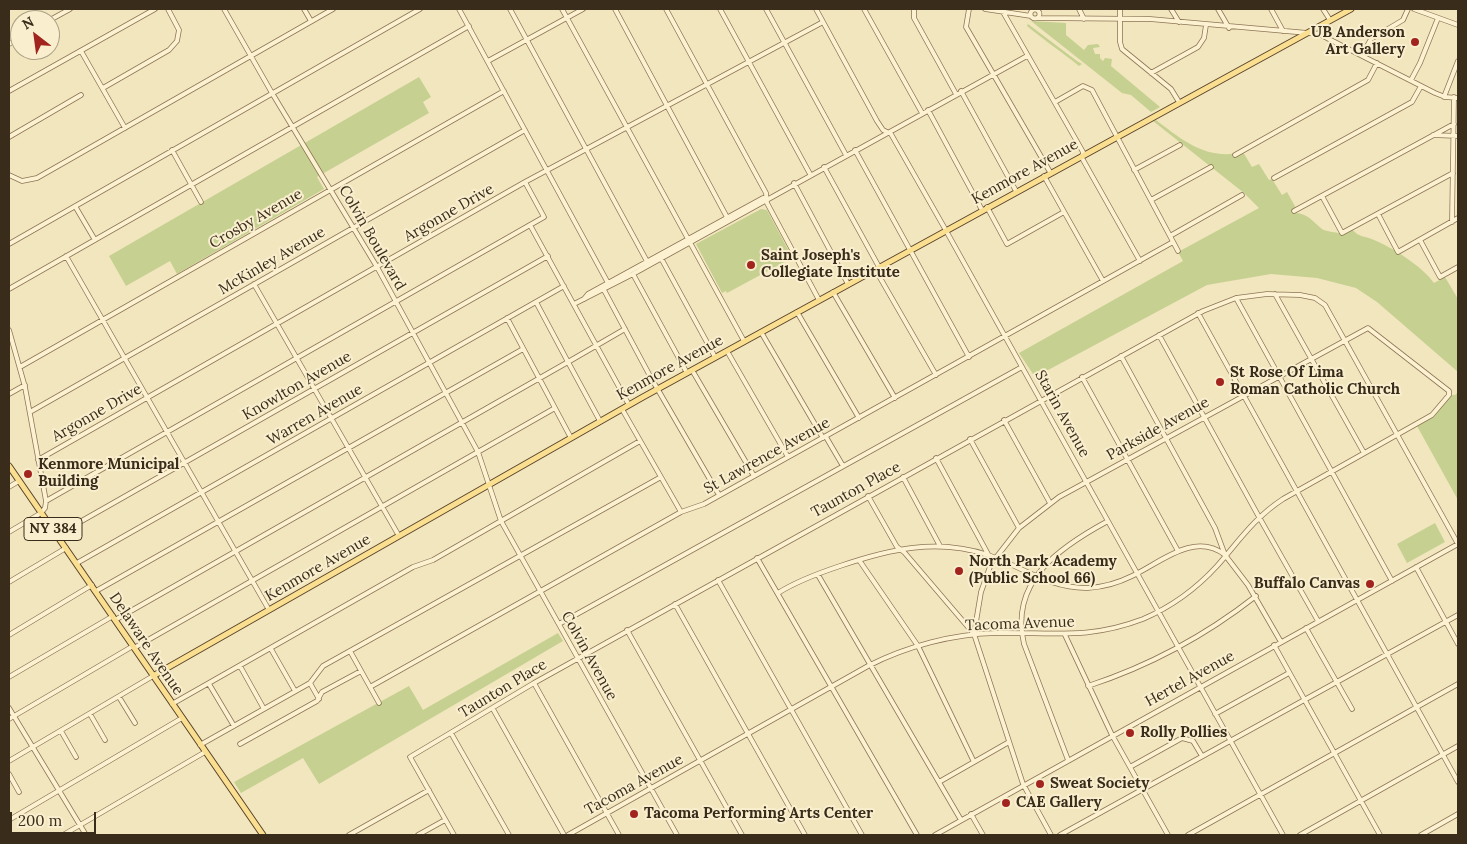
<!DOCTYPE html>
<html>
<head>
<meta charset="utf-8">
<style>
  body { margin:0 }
  #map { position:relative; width:1467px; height:844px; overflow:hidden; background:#f2e6be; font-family:Lora,serif }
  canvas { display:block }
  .frame { position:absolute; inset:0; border:10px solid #3a2c1b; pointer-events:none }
  .north { position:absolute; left:10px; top:10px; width:50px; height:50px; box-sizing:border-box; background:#f9efce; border:1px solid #ada186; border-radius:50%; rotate:330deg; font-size:14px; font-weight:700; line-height:20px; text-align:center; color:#3a2c1b }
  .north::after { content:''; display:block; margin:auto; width:18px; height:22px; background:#a2241e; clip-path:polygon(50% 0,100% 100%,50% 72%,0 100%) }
  .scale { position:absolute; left:10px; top:812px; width:86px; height:22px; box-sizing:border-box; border:2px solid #3a2c1b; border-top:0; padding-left:6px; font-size:15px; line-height:18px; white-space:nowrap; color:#3a2c1b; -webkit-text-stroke:4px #f9efce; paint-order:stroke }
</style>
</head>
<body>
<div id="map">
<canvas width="1467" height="844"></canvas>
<div class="frame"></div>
<div class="north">N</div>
<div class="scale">200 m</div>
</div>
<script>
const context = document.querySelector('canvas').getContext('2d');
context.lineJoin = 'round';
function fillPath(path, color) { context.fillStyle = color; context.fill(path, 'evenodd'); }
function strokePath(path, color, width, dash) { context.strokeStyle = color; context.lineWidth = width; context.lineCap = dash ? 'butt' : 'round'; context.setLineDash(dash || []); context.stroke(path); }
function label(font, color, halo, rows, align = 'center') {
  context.font = font + ' Lora,serif'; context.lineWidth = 4; context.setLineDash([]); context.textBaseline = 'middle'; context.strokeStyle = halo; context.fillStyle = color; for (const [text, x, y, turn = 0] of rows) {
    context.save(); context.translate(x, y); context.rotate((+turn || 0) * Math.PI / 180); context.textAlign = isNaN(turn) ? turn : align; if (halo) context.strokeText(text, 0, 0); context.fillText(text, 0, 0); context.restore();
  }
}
fillPath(new Path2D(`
  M1031 21 1066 23V35L1084 50 1088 45 1098 44 1100 47 1093 48 1095 54H1100V58L1103 61 1105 58 1112 59 1111 66 1160 107 1151 112 1131 95 1122 93Z
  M1028 24 1077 61 1082 64 1079 66C1063 53 1044 40 1027 26Z
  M419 77 431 97 423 102 429 113 317 177 324 189 177 274 170 261 126 286 109 256Z
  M1156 120C1182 140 1207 161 1243 152L1252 167 1259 164 1269 180 1272 179 1282 195 1287 192 1296 208 1292 210 1294 213C1308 213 1312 221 1322 229 1327 232 1336 232 1342 234L1353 230C1358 237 1366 236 1374 240 1392 247 1423 267 1434 283L1445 277 1458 299V372L1377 302 1356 288 1317 278 1271 274 1207 285 1035 377 1019 353 1183 261 1178 252 1259 208 1244 193 1153 121Z
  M761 209 767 210 791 255 790 259 727 293 726 291 722 293 696 244Z
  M1458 392V500L1417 426 1434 417 1451 395H1455Z
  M1435 523 1445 542 1407 563 1397 544Z
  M558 633 563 641 319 784 303 758 241 793 234 782 409 686 423 710Z`), '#c6d191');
const minor = new Path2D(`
  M224 9 272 93 377 267 478 452 501 521 677 835
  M304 9 311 21
  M459 9 608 283 604 290 650 376 719 495
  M510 9 649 265
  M562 9 744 341
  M615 9 729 221
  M666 9 766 193 767 203 819 300
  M720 9 810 174
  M766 9 846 155
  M816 9 877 121 883 130 891 134 944 227 1283 835
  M864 9 922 113
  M914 9V18L956 94
  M969 9 966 27 1050 172
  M985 9 1031 16
  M1079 9 1084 19
  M1120 9V42L1122 49 1171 89 1179 102
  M1171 9 1179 22
  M1218 9 1229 28
  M1271 9 1283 31
  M1323 9 1330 20
  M1414 9 1458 25
  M1030.5 14a4.5 4.5 0 1 1 9 0a4.5 4.5 0 1 1-9 0Z
  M1003 12 1083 152 1082 158 1140 261
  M1037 18 1150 19 1319 34 1435 93 1445 97 1458 98
  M50 20 70 9
  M9 44 20 37
  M81 51 125 128
  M1362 55 1371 39 1403 20 1408 9
  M488 61 583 9
  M1151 73 1198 47 1204 38 1206 25
  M1411 80 1420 63 1438 18
  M103 88 169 50 177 41 179 30 168 9
  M9 91 155 9
  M961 91 1016 191
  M1444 97 1458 61
  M1055 102 1083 86 1092 90 1178 251
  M928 110 982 210
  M1433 135 1458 136
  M9 137 81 95
  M172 150 201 202
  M855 150 969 357
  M1235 155 1368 80 1377 63
  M824 167 879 267
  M1134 170 1180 145
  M9 175 22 181 37 178 333 9
  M1044 176 1103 281
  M1274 178 1412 102 1421 86
  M794 183 848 284
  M1322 196 1342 233 1453 173
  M1151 200 1211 167
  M75 206 95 240
  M987 207 1007 244 1064 212
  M1294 211 1454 124
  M1378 214 1398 252 1458 218
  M1452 222 1454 97
  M530 225 629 405
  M1170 236 1242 195
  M1420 240 1440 277 1458 267
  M9 244 420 9
  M66 256 269 610
  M661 258 715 357
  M875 269 936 375
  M633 274 687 373
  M254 284 399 536
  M9 289 469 26
  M833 292 895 398
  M1275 294 1364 453
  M1236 298 1392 581
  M584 299 588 294 763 198H767
  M574 304 633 274 1027 56
  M797 312 859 418
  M1198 313 1458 782
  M507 318 571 438
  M9 330 25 387 46 501 45 508 41 513 9 532
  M761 332 823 438
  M1159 335 1259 517 1318 621
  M727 351 788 457
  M1121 356 1215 528 1225 555 1248 585 1281 642
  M20 367 504 91
  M692 370 754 476
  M1082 377 1178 551
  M9 394 25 385
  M622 409 681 512
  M30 412 525 130
  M1004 420 1050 503
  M600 421 568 362 625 329
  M826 437 843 466
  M970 439 1019 528
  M936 458 989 556
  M38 460 525 182 823 22
  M903 477 940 546
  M9 487 19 481
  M868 496 897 547 904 552 974 634
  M46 501 544 217 525 182
  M57 535 548 256
  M757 558 917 835
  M859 560 918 646 974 762
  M77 563 564 286
  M1416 567 1458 644
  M818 575 961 820
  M718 580 862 835
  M9 582 66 548
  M96 591 523 349
  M778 593C797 581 819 573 840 566 890 549 937 538 988 555 1023 567 1050 589 1088 588 1104 587 1118 583 1132 576 1160 563 1194 531 1225 555
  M675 604 805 835
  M115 620 568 362 536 302
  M559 624 1022 367
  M1306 628 1352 709
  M627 630 742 835
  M9 635 92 585
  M1065 635 1112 735 1168 835
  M1274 645 1380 835
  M134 648 555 408
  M271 649 295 691
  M350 651 379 703
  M240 666 264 709
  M9 677 113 616
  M310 683 319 699
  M534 683 619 835
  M209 684 234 726
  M1088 686C1149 666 1205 636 1256 596
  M370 687 681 512 704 504 1173 242
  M119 697 135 723
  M172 704 413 567 433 560 640 441
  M9 708 86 835
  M493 709 564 835
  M90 714 105 740
  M1215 714 1289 673
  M9 719 133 646
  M61 731 76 757
  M451 733 509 835
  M240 744 317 701 322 692 361 671
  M200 745 310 683 323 666 661 477
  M1068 760 1024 644C1009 581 1060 547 1108 521
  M9 761 153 676
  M1130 767 1182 738 1193 741 1202 756
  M9 774 19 792
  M939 782 1009 742
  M971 814 983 835
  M9 820 182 718
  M63 835 205 752
  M349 835 429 790
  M418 835 445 820
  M454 835 410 757 534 683 1203 311 1236 298 1267 294 1300 295 1315 298 1325 305 1458 544
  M568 835 868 666C907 646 953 634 996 633 1052 632 1088 640 1143 619 1171 607 1196 589 1217 566 1239 541 1254 518 1283 499L1432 415 1449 395V391L1368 328 1059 497 1019 528 991 564 981 592 974 634 1023 784 1051 835
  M935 835 1458 544
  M1060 835 1458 615
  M1188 835 1458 684
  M1300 835 1458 746
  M1421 835 1458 814`);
const major = new Path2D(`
  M9 466 263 835
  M153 676 643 397 1351 9`);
strokePath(minor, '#8d7555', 5.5);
strokePath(major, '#5a432a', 7);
strokePath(minor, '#fcf2d2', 4);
strokePath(major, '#fadf91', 5);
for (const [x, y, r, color] of [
  [1415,42,5,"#a2241e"],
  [751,265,5,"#a2241e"],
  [1220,382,5,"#a2241e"],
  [28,474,5,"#a2241e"],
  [959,571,5,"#a2241e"],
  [1370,584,5,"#a2241e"],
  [1130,733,5,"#a2241e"],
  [1040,784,5,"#a2241e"],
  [1006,803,5,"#a2241e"],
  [634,814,5,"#a2241e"]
]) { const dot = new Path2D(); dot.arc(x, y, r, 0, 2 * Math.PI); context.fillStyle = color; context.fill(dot); strokePath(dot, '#f9efce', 2); }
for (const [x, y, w] of [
  [53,529,58]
]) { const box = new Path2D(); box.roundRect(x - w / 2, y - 11.5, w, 23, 4); context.fillStyle = '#f9efce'; context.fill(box); strokePath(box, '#3a2c1b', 1); }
label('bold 14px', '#3a2c1b', null, [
  ["NY 384",53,529]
]);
label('bold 15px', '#3a2c1b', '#f9efce', [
  ["UB Anderson",1405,33,"right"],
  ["Art Gallery",1405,50,"right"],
  ["Saint Joseph's",761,256],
  ["Collegiate Institute",761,273],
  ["St Rose Of Lima",1230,373],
  ["Roman Catholic Church",1230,390],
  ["Kenmore Municipal",38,465],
  ["Building",38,482],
  ["North Park Academy",969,562],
  ["(Public School 66)",969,579],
  ["Buffalo Canvas",1360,584,"right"],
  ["Rolly Pollies",1140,733],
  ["Sweat Society",1050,784],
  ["CAE Gallery",1016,803],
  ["Tacoma Performing Arts Center",644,814]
], 'left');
label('15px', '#3a2c1b', '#f9efce', [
  ["Kenmore Avenue",1025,172,-29],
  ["Argonne Drive",449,213,-30],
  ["Crosby Avenue",256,219,-30],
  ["Colvin Boulevard",372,238,60],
  ["McKinley Avenue",272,261,-30],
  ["Kenmore Avenue",670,368,-29],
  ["Knowlton Avenue",297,386,-30],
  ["Argonne Drive",97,413,-30],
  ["Starin Avenue",1062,414,61],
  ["Warren Avenue",315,415,-30],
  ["Parkside Avenue",1158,429,-29],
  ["St Lawrence Avenue",767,456,-29],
  ["Taunton Place",856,490,-29],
  ["Kenmore Avenue",318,568,-30],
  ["Tacoma Avenue",1020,624,-2],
  ["Delaware Avenue",146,644,56],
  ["Colvin Avenue",589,656,61],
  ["Hertel Avenue",1190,679,-29],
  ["Taunton Place",503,689,-31],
  ["Tacoma Avenue",634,785,-29]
]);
</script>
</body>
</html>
